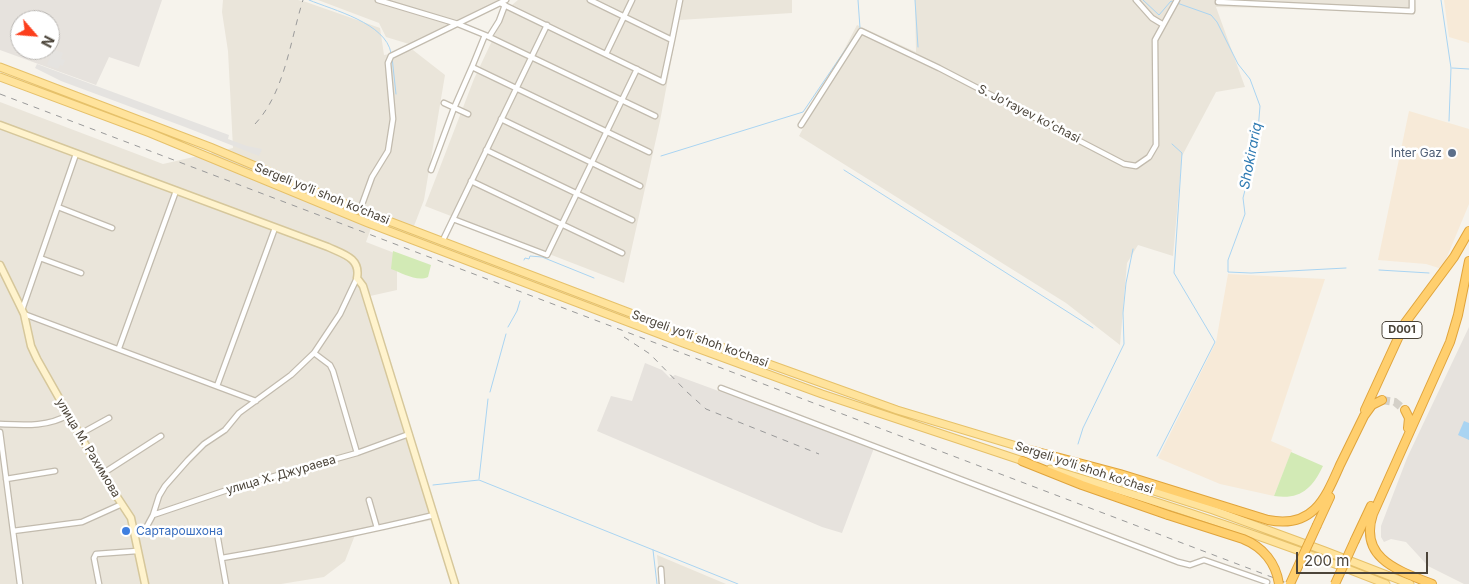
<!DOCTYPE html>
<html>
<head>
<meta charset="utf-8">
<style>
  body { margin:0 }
  #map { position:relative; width:1469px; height:584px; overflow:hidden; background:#f6f3ec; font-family:Inter,sans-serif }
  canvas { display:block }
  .north { position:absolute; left:10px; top:10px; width:50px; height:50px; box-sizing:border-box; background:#fff; border:1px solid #b7b4b0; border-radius:50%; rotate:117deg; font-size:14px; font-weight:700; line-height:20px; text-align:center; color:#4b4439 }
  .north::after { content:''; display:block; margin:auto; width:18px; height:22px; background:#fc3f1d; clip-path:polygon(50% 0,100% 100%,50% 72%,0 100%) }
  .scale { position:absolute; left:1296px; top:552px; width:132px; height:22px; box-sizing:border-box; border:2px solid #4b4439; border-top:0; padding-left:6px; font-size:15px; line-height:18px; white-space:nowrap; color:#4b4439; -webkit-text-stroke:4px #fff; paint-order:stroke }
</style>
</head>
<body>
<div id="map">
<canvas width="1469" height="584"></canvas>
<div class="north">N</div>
<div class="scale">200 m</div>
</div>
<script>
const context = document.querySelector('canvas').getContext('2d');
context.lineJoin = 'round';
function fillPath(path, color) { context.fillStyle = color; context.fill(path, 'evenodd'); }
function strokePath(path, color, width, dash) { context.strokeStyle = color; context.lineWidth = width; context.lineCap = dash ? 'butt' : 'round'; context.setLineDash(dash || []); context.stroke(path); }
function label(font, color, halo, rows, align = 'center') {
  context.font = font + ' Inter,sans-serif'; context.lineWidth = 5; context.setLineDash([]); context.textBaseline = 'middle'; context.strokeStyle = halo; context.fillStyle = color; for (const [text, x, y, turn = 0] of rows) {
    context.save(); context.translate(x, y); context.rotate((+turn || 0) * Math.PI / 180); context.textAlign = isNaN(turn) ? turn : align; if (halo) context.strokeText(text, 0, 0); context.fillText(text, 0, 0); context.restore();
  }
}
fillPath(new Path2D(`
  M223 0H298L306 2 380 28 384 55 413 50 445 75 424 200 414 226 375 217 366 242 397 254V290L370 296 438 519 355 535 345 561 324 577 281 584H0V102L163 164 233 148 228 51 222 12Z
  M318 0H503L444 31 409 44 386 37 379 23Z
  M518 0H792V13L679 20 660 121 624 283 425 206 474 79 507 9Z
  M915 0H1415L1416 11 1216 7 1245 87 1216 92 1182 156 1173 256 1138 245 1127 263 1120 345 1066 303 799 136 857 25 916 52Z
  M657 555 726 584H660Z`), '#eae5da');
fillPath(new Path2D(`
  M1444 0H1469V43L1449 37Z
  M1409 111 1469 129V204L1442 269 1426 264 1378 260Z
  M1228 274 1325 279 1271 441 1292 450 1274 496 1220 484 1158 458 1216 342Z`), '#f7ead8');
fillPath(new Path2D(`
  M0 0H162L139 67 109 57 96 85 0 50ZM20 20H50V50H20Z
  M1469 327V584H1464L1428 566 1406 542 1391 539 1384 542 1381 537V526L1407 458Z
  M645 363 662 370 670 378 675 375 874 448 842 533 822 527 597 431 611 396 632 401Z`), '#e6e2dd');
fillPath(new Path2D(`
  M393 251 431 265 428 277C417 282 402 273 391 269Z
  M1291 452 1323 466C1312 489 1300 500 1274 496Z`), '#d2eab5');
fillPath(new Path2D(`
  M52 49 63 53 61 59 65 60 63 66 60 65 58 69 47 65Z
  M37 64 229 135 228 139 247 146 262 149 259 156 185 127 61 81 35 68Z`), '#e5e3e0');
fillPath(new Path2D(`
  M1464 421 1469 423V440L1458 435Z`), '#a9d4f2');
strokePath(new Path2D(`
  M309 0C333 10 386 23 391 53
  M915 0 918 47
  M1143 0 1159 15 1171 1 1173 2
  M1441 0 1451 68 1449 121
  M1177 3 1211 15 1217 22 1238 64 1250 79 1260 106 1257 143 1243 198 1245 214 1228 260V272L1251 273 1346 268
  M392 57 396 94
  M1452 68 1469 69
  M661 156 803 112 860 28 858 0
  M844 170 1093 328
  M524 260 525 258 529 259 530 256 542 257 594 278
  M1379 270 1429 273
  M508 327 517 311 520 301
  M490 392 506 334
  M1078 444 1083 428 1124 344 1123 313 1126 283 1133 249
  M1157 456 1215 342 1174 273 1182 153 1172 144
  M479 479 488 399
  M433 485 479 480 738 584
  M653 550 657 584`), '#a9d4f2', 1);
strokePath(new Path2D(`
  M1382 400 1395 402 1405 410`), '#d4d0c8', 8, [8, 4]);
const street = new Path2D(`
  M378 0 458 24 485 35 655 116
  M590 0 672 40 680 0
  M1136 0 1152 18 1162 24
  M1218 2 1412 11V0
  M500 3 663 82 672 40
  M489 37 499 21 505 5
  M606 54 632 0
  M472 67 485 35
  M444 103 468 114
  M501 119 640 186
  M801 125 861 31 939 68 1124 164 1136 166 1149 157 1156 145 1155 40 1177 0
  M486 150 632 220
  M431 170 454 108 472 67 649 152
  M471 181 622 253
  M58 207 112 228
  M360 210 372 177 388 151 393 119 388 63 391 56 506 0
  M453 219 547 255 637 69
  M442 242 547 25
  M40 258 81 273
  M22 310 76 154
  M24 314 256 401
  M119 348 176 191
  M314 353 330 365 333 371 357 453
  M217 386 275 228
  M721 388 1178 562 1190 565 1204 560 1267 582
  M0 424C24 425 48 427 68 415
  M0 432 20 584
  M80 434 109 418
  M102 474 161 436
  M6 479 55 471
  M369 500 377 528
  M153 515 239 486 357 453 409 434
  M13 531 82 522 122 504
  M217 533 226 584
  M136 536 147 526 153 515 159 496 165 486 188 460 204 444 225 430 239 413 291 375 314 353 340 314 357 278
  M222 558C293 546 364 532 434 515
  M661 569 662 584
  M99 584 94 558 96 554 137 551`);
const secondary = new Path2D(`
  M0 125 328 247C343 254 361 258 357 278L363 286 455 584
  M0 265 24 314 31 346 37 359 102 474 131 518 145 584`);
const primary = new Path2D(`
  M0 67 210 147 360 210 688 335 897 410 1030 450
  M0 77 150 133 368 223 683 343 822 394 1026 462
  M1076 466 1213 510 1325 551 1410 584
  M1050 469C1164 503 1276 540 1386 584`);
const highway = new Path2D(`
  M1365 410 1405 323 1454 257 1469 231
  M1405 410 1409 418 1408 428
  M1026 449 1120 474 1268 520C1313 529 1325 499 1340 465 1348 449 1356 432 1364 416L1372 405 1382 400
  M1022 461 1082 485 1168 515
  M1317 525 1330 497
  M1355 540 1371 506
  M1432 584C1400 571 1358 559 1373 514L1450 342 1458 315 1469 261`);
strokePath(street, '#c2bbae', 7);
strokePath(secondary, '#d6c79b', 9);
strokePath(primary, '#e6c16a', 9);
strokePath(highway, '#e0a43c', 10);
strokePath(street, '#fff', 4.5);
strokePath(secondary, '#fff3cd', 6);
strokePath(primary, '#ffe39c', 7);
strokePath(highway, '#ffcf6e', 8);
strokePath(new Path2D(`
  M0 94 1290 584
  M255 124C285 92 290 41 303 0
  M624 337 650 354 687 392 706 409 819 454`), '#9a9a9a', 1, [6, 6]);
const highwayBridge = new Path2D(`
  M1168 515 1243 539C1263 547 1276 563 1279 584
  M1290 584 1317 525
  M1335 584 1355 540`);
strokePath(highwayBridge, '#e0a43c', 10, []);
strokePath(highwayBridge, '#ffcf6e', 8);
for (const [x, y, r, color] of [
  [1452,153,5,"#5c6f8a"],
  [126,531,5,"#3f7fe0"]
]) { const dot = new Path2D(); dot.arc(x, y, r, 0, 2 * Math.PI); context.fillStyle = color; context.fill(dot); strokePath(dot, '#fff', 2); }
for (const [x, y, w] of [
  [1402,330,40]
]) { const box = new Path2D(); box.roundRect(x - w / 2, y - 8.5, w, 17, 4); context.fillStyle = '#fff'; context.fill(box); strokePath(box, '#4b4439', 1); }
label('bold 11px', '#4b4439', null, [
  ["D001",1402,330]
]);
label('12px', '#4b4439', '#fff', [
  ["S. Joʻrayev koʻchasi",1029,114,27],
  ["Sergeli yo‘li shoh ko‘chasi",322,194,22],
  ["Sergeli yo‘li shoh ko‘chasi",700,339,20],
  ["улица М. Рахимова",88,448,59],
  ["Sergeli yo‘li shoh ko‘chasi",1084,468,18],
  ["улица Х. Джураева",281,475,-16]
]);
label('12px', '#4e5e75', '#fff', [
  ["Inter Gaz",1442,153]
], 'right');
label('12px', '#366cbe', '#fff', [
  ["Сартарошхона",136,531]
], 'left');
label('italic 14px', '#2e7ab2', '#fff', [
  ["Shokirariq",1251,156,-79]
]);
</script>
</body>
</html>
